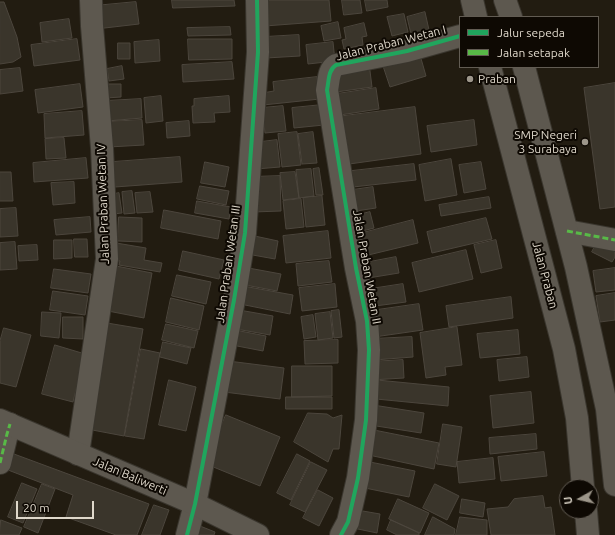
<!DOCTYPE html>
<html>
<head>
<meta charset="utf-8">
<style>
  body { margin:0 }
  #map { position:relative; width:615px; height:535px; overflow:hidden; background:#221c11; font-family:Ubuntu,sans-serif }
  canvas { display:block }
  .legend { position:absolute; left:459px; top:16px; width:140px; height:52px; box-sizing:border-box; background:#0e0903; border:1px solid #625c53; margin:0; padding:5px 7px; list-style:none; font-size:12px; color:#dfd8cb }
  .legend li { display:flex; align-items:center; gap:8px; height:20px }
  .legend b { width:20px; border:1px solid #625c53 }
  .north { position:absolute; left:559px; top:479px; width:40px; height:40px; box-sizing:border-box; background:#0e0903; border:1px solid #625c53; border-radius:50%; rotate:262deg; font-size:11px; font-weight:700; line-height:16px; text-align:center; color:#dfd8cb }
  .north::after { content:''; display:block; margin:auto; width:14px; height:18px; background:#9d968a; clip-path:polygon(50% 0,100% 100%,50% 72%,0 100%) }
  .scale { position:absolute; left:16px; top:501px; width:78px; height:18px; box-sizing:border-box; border:2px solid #dfd8cb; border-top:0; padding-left:5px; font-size:12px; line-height:14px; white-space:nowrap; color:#dfd8cb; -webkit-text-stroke:3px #0e0903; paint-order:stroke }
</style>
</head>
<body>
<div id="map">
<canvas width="615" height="535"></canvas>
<ul class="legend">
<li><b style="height:5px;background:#20a55d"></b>Jalur sepeda</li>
<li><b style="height:5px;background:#58b947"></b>Jalan setapak</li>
</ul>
<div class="north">U</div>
<div class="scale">20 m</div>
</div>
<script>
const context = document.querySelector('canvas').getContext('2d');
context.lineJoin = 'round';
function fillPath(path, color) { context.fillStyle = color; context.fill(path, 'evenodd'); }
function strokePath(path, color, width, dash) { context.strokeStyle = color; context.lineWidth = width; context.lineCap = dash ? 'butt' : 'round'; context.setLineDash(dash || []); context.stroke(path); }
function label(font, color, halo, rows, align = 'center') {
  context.font = font + ' Ubuntu,sans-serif'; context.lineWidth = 4; context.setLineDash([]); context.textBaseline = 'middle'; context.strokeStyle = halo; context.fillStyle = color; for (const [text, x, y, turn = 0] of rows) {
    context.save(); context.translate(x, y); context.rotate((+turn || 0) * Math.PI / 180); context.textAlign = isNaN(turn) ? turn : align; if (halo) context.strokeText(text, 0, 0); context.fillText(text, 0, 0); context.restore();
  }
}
const building = new Path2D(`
  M172 0H234L235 6 173 8Z
  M263 0H329L331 21 265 26Z
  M342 0H360L362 13 344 15Z
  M365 0H387L388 7 367 11Z
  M0 2H4L17 37 21 57 13 62 0 64Z
  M136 2 139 24 96 29 94 6Z
  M425 12 429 30 411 34 407 17Z
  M404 14 408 32 392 36 387 17Z
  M69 19 72 38 42 42 40 23Z
  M338 22 341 38 324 41 321 26Z
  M364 23 367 36 362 37 363 45 344 49 342 40 346 39 344 28Z
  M230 27 231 35 188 36 187 28Z
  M299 35 300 56 266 58 265 37Z
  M77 39 80 60 34 66 31 45Z
  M188 39H232V59L189 60Z
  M159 40 160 61 135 63 134 42Z
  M333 42 335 61 308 64 306 45Z
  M118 43H130V59H118Z
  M420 55 426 76 390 87 383 66Z
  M232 62 234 79 183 82 182 65Z
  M369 63 372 87 336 92 333 67Z
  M122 66 124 79 109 81 107 69Z
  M20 68 23 91 0 94V70Z
  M317 77 320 99 263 105 262 93 274 91 273 82Z
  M615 83V207L600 209 584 88Z
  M80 84 83 107 38 113 35 90Z
  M106 84H121V97L106 98Z
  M376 88 379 109 340 115 337 94Z
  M161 96 163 121 146 123 144 98Z
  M229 96 230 112 214 113 215 122 193 123 192 106H194V99Z
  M141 99 142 118 107 121 106 101Z
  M322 105 324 125 294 128 292 108Z
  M283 106 286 131 265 133 262 108Z
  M415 107 421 154 342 165 336 117Z
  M82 111 84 135 45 138 44 114Z
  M142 120 144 145 109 147 107 122Z
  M474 120 477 145 431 152 427 126Z
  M189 121 190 136 167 138 166 123Z
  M297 132 301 165 282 167 278 134Z
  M313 132 317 163 302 164 298 134Z
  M64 138 66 158 46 159 45 139Z
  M277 140 280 167 256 169 253 143Z
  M180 157 182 182 115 187 113 162Z
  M86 158 88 178 34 182 33 163Z
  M451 159 457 195 425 201 419 165Z
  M205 162 229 167 225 187 201 183Z
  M481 162 486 189 464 193 459 165Z
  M414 164 416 180 344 188 343 172Z
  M319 168 323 195H316L313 169Z
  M311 169 314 196 299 198 296 170Z
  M0 172H11L13 201H0Z
  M295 172 299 198 283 200 280 173Z
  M280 176 281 211 253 212 252 177Z
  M74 182 75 203 53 205 51 183Z
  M200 186 229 191 226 205 197 199Z
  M373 187 376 208 349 212 346 191Z
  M132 191 135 213 124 214 122 192Z
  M150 192 153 212 137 213 135 193Z
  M119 193 122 213 113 214 110 195Z
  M322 196 325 225 306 227 303 198Z
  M489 197 491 208 441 216 439 205Z
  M301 199 304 227 286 229 283 201Z
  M197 201 231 207 229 219 195 213Z
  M16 208 18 236 0 237V209Z
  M164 210 221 221 218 239 161 228Z
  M370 212 374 228 355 233 351 217Z
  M90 217 91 232 56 235 54 220Z
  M119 217 142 218V242L118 241Z
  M486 218 492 239 432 253 427 232Z
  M413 220 418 243 360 257 355 235Z
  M328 231 331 258 286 263 283 236Z
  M250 235 278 241 275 259 247 254Z
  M600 237 615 245V257L612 262 592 252Z
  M74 239H87L88 257H75Z
  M54 240H72V258L54 259Z
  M496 240 502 268 481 273 474 245Z
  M15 242 17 269 0 270V243Z
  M116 243 146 248 144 260 162 263 160 272 119 265 120 261 113 260Z
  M37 245 38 260 19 261 18 246Z
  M466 250 473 279 419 292 412 263Z
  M183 251 224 260 219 279 179 270Z
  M396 257 399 273 362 279 359 264Z
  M329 261 332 282 298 286 296 264Z
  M116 266 152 273 144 318 108 311Z
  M243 267 281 274 277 291 240 284Z
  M615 268V290L596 292 593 271Z
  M54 269 91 274 88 293 51 288Z
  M177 275 211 282 206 304 172 296Z
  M335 284 337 307 302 311 299 288Z
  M403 284 406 302 367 307 364 290Z
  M243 286 293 295 290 314 240 304Z
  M53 291 88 296 85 315 50 310Z
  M615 293V320L600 322 596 296Z
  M511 297 513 318 449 327 446 306Z
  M171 298 204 306 199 330 166 322Z
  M419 304 423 330 374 337 370 311Z
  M239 310 273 316 270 335 236 329Z
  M339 310 342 337 334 338 331 311Z
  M42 312 61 313 59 338 41 336Z
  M330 312 333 338 318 340 315 314Z
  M313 315 316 337 304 339 301 317Z
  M63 317H83V339L63 338Z
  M107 323 143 329 124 436 87 429Z
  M166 324 198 331 194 348 162 340Z
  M457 327 462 365 445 367 446 375 426 378 420 333Z
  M4 328 31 335 16 387 0 383V341Z
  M235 330 266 336 263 351 232 345Z
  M518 330 520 354 480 358 477 334Z
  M412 337 413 357 374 360 373 339Z
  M338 340V363L305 364 304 341Z
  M163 342 191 348 187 364 160 357Z
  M55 345 85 354 73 402 42 394Z
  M141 349 160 353 144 439 125 436Z
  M527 357 529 377 499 381 497 360Z
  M403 360 404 378 371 380 370 362Z
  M228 361 284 368 280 399 224 392Z
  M292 366H332V396L292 397Z
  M169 380 196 387 186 431 159 425Z
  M377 380 449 387 448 406 376 399Z
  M531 392 534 423 493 428 490 396Z
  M286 397H332V409H286Z
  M373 405 424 413 421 433 370 425Z
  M308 413 327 414 333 418 342 415 339 449H333L328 462 294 442Z
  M226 415 280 437 260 486 206 464Z
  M443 424 462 427 456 467 437 464Z
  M369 429 439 443 434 469 364 454Z
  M536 434 537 449 490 454 489 438Z
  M544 452 547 476 501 481 498 457Z
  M14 454 149 504 137 535H116L66 517 73 495 8 470Z
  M297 454 310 461 291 500 277 493Z
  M493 458 495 479 459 483 457 462Z
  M365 461 415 471 409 497 360 487Z
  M311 462 327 470 305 512 290 505Z
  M22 483 37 489 23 523 8 517Z
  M42 484 55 489 38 533 24 527Z
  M435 484 459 496 447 520 423 508Z
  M318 490 333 498 319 526 303 518Z
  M543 496 545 508 551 507 555 535H491L487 509 508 507 514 499Z
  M398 499 429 513 420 533 389 519Z
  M462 499 485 503 483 517 460 513Z
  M154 505 169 510 160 535H142Z
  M357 510 380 514 377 533 353 528Z
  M433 517 455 529 454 535H425Z
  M460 517 487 520V535H456Z
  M1 520 22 528 19 535H0Z
  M391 520 419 533V535H397L387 530Z
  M200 526 215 532 214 535H197Z`);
fillPath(building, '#3a352b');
strokePath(building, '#4c463d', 1);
const minor = new Path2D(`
  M567 231 615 240
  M78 454 107 259 102 148 92 26 91 0
  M0 463 7 434 10 424
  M187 535 195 504 234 300 245 233 258 52 257 0
  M341 535 348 522 358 478 366 420 369 350 367 321 356 268 327 90C329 81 328 70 336 65L407 51 460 36`);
const tertiary = new Path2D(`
  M0 420 195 504 258 535`);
const secondary = new Path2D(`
  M472 0 476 17
  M505 0 511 17
  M490 67 564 349 577 418 583 487
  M524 67 576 267 607 409 615 485
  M586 511 588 535`);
strokePath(minor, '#3a362e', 24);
strokePath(tertiary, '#3a362e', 24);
strokePath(secondary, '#3a362e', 24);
strokePath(minor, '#5d584f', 22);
strokePath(tertiary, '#5d584f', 22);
strokePath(secondary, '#5d584f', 22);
strokePath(new Path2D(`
  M567 231 615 240
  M0 463 7 434 10 424`), '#58b947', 3, [6, 3]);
strokePath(new Path2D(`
  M187 535 195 504 234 300 245 233 258 52 257 0
  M341 535 348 522 358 478 366 420 369 350 367 321 356 268 327 90C329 81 328 70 336 65L407 51 460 36`), '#20a55d', 4);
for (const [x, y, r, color] of [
  [470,79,4,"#9d968a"],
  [585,142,4,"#9d968a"]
]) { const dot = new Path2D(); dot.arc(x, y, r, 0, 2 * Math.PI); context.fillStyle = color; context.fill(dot); strokePath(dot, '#0e0903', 1.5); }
label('12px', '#dfd8cb', '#0e0903', [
  ["Jalan Praban Wetan I",391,43,-14],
  ["Jalan Praban Wetan IV",103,204,-92],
  ["Jalan Praban Wetan III",228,264,-82],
  ["Jalan Praban Wetan II",367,267,80],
  ["Jalan Praban",545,275,75],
  ["Jalan Baliwerti",130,476,23]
]);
label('12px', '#dfd8cb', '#0e0903', [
  ["Praban",478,79],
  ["SMP Negeri",577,135,"right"],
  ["3 Surabaya",577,149,"right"]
], 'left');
</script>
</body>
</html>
